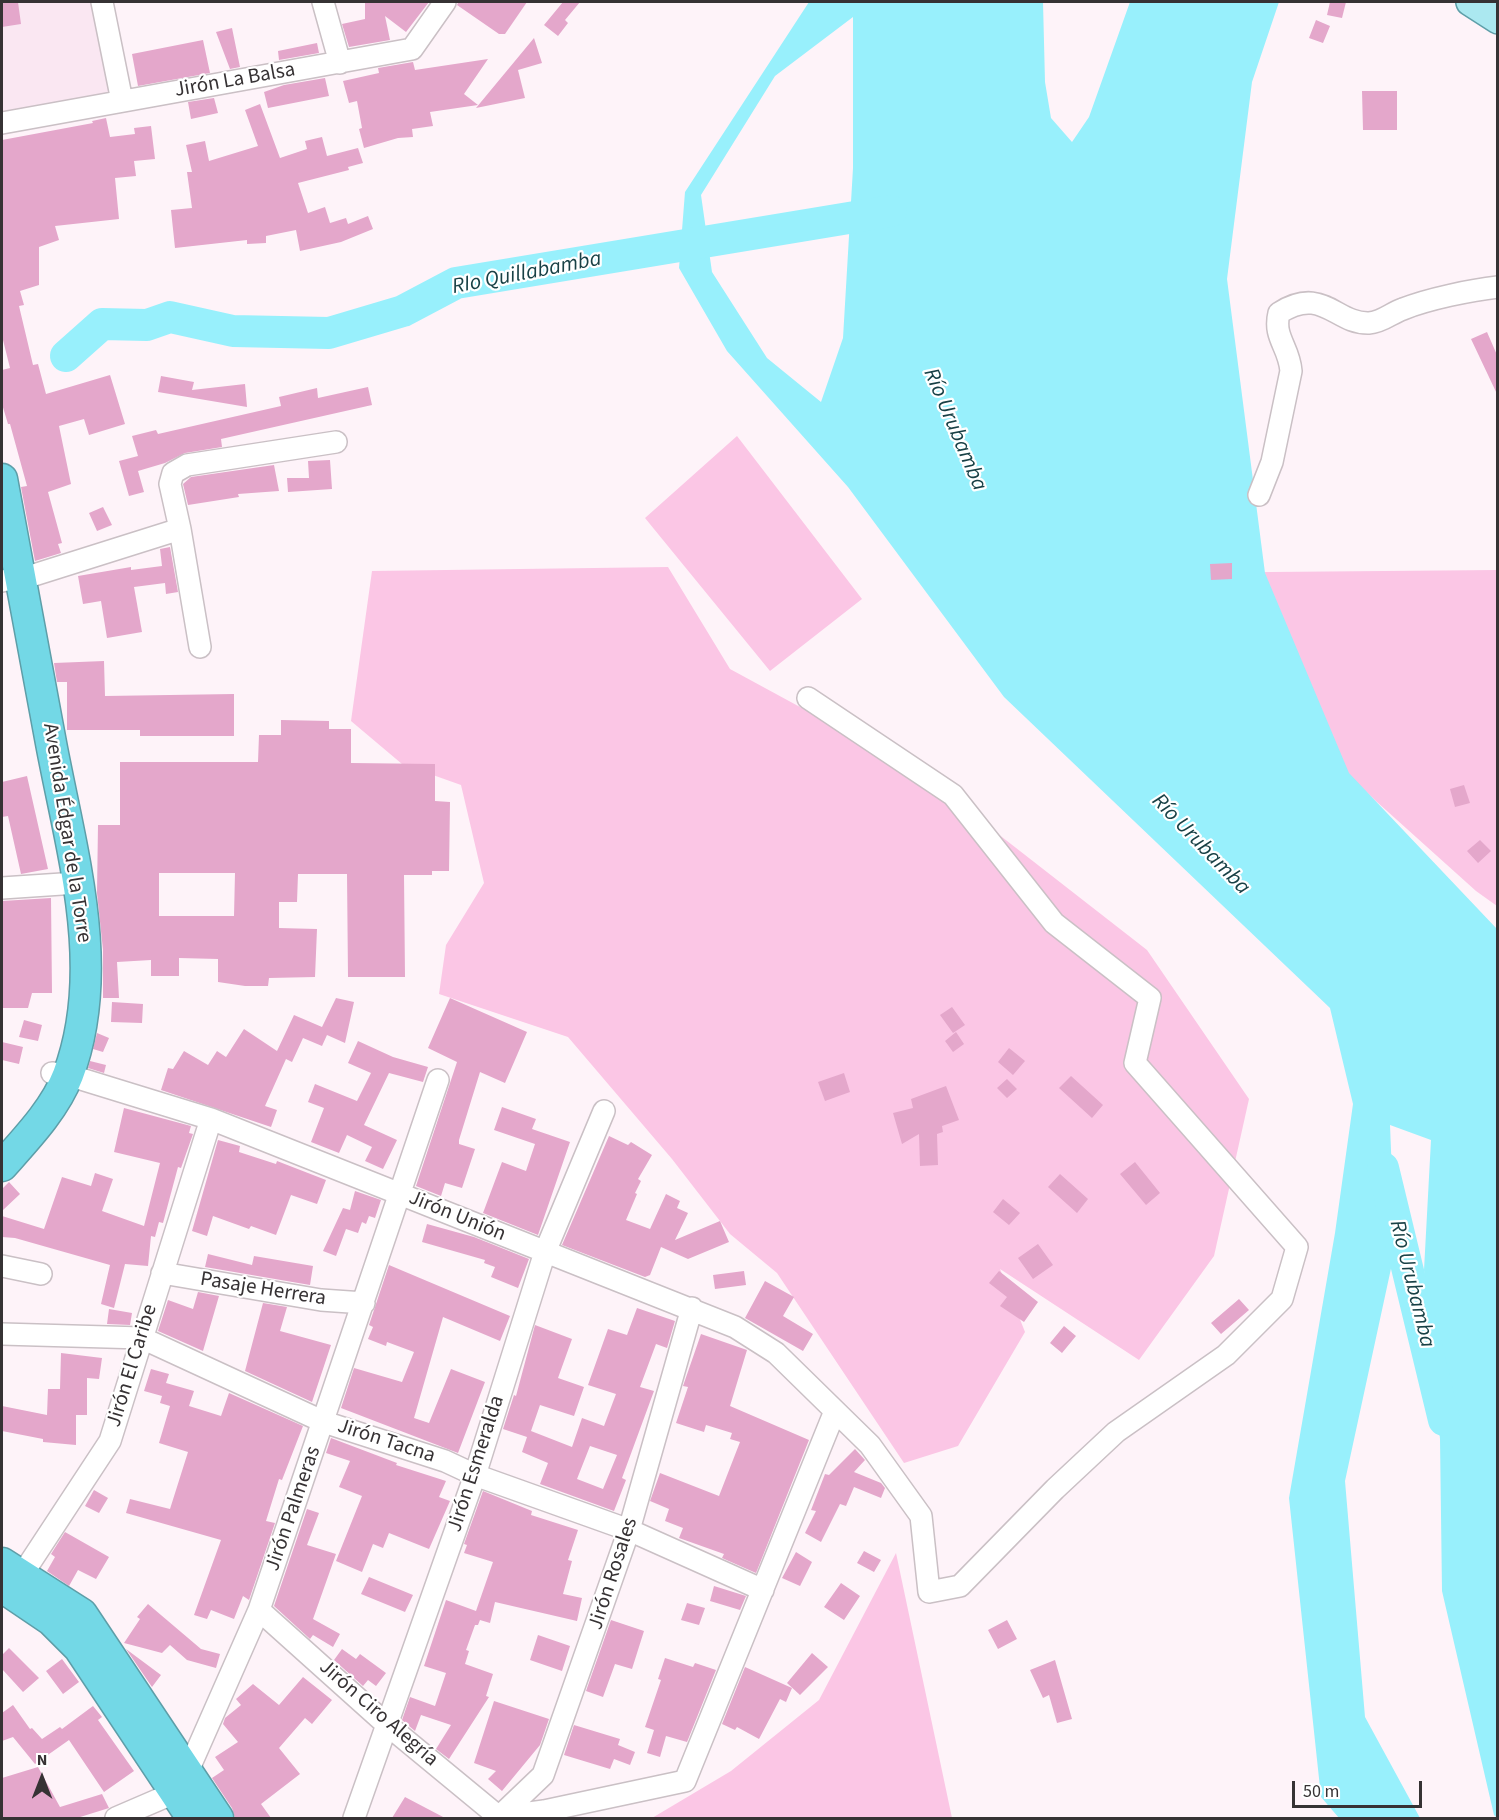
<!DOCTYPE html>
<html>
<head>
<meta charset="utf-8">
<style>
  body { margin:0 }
  #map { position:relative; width:1499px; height:1820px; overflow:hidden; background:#fef3f9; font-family:"Source Sans 3",sans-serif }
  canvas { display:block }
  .frame { position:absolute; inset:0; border:3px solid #363234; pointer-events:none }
  .north { position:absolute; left:12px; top:1748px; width:60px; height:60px; -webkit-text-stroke:4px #fff; paint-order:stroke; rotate:0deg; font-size:16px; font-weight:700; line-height:24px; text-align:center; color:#363234 }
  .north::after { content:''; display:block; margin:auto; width:21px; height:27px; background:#363234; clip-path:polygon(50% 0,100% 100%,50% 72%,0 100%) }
  .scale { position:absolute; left:1292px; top:1781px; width:130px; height:27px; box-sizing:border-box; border:3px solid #363234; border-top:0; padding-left:8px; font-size:18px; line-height:21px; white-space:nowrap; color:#363234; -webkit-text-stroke:4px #fff; paint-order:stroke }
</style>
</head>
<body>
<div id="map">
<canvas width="1499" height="1820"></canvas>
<div class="frame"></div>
<div class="north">N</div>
<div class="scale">50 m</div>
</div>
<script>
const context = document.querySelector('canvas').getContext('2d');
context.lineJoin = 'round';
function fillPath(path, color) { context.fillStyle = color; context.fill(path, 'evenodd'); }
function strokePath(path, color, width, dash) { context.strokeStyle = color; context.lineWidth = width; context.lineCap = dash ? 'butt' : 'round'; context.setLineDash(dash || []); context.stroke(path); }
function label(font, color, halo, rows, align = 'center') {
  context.font = font + ' "Source Sans 3",sans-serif'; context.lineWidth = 4.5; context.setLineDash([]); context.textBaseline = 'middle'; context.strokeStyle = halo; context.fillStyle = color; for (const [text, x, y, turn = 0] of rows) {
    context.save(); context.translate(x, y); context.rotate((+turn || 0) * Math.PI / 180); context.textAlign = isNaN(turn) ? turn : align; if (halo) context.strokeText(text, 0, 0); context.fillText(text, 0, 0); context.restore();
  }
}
fillPath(new Path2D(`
  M2 2H92L113 95 2 116Z`), '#fae7f2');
fillPath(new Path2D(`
  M737 436 862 599 770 671 645 518Z
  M668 567 730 669 916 770 1147 950 1249 1099 1214 1256 1139 1360 1000 1269 1025 1332 958 1446 904 1463 777 1273 730 1234 672 1159 568 1037 439 994 446 945 484 883 461 785 402 764 351 721 372 571Z
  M1497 570V906L1476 891 1377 802 1257 689 1158 573Z
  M896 1553 952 1818H652L731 1771 819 1700Z`), '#fbc6e5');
fillPath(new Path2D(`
  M809 2H1043L1045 82 1051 118 1072 142 1089 117 1130 2H1279L1252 82 1227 279 1265 573 1349 773 1497 929V1818L1494 1815 1442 1591 1440 1439 1424 1270 1431 1140 1390 1125 1395 1250 1345 1481 1365 1717 1420 1818H1339L1321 1797 1289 1498 1335 1233 1353 1104 1330 1008 1004 697 848 487 727 351 679 268 685 192ZM853 17V168L843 338 821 402 767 358 712 272 701 195 775 76Z`), '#98f0fc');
strokePath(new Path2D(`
  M66 356 102 324 147 325 170 317 233 331 329 333 403 311 456 283 891 211
  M1383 1168 1444 1420`), '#98f0fc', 32);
fillPath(new Path2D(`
  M2 2H18L21 24 2 27Z
  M365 2H429L406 32 385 16 390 40 349 47 342 24 365 19Z
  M563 2H580L565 20 568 23 558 36 544 25Z
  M1330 2H1346L1342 18 1327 15Z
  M458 3V2H527L505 34H499L457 5Z
  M1316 20 1330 26 1323 43 1309 38Z
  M232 28 240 67 230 69 216 32Z
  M534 38 542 63 518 70 525 98 476 108Z
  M203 40 210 73 138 86 132 54Z
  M317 43 319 53 279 60 278 51Z
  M488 59 464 94 478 105 430 112 433 126 412 129 413 137 398 138 364 148 359 129 362 128 357 101 349 103 343 81 379 73 378 68 413 62 415 70Z
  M325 78 329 96 268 108 264 92 284 85Z
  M1362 91H1397V130H1363Z
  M214 98 218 113 191 119 188 102Z
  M260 104 280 158 307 149 305 141 322 137 327 156 358 148 363 163 348 167 349 170 298 183 308 213 325 207 330 223 346 218 348 224 368 216 373 229 341 242 300 251 296 230 266 236V243L247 244V240L175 248 171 210 192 208 187 172H192L186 145 205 141 209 161 258 146 245 110Z
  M106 118 110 137 135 134 134 128 151 126 155 159 134 161 136 176 115 178 119 219 55 226 59 240 39 247V285L20 291 24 305 19 306 33 365 38 364 46 394 110 375 125 424 89 435 84 419 59 426 71 484 48 492 62 543 58 544 61 553 35 561 21 487 27 486 10 424H8L2 404V370L10 368 2 336V140L93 123 92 121Z
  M1487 332 1497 355V394L1471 339Z
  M161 376 194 382 192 390 245 384 247 407 158 392Z
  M368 387 372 405 221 439 222 447 185 453 165 463 138 471 144 492 129 496 119 461 138 456 132 436 156 430 158 434 281 406 279 397 317 388 318 398Z
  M330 460 332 489 288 492 287 478H309L308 461Z
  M274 465 279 491 238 494 239 497 188 505 183 484 191 477Z
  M103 507 112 525 97 531 89 513Z
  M170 547 178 592 166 594 165 583 134 587 142 632 107 638 101 601 83 604 78 576 131 567V570L162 566 160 549Z
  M1232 563V579L1211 580 1210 564Z
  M104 661 105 696 234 694V736H140V730H67V682H57L54 663Z
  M281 720 329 721V729H351V763L435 764V801L450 802 449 871H432V875H404L405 977H348L347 874H298L297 902H279V928L317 929 315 977 269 978 268 986H245L218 982V959L179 958V976H151V960L117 962 119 998H103V950L97 893 98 825H120V762H258L259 735H281ZM159 873H235L234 916H159Z
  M27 776 48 869 21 874 8 816 2 817V782Z
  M1464 785 1470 803 1455 807 1450 789Z
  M1480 840 1491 851 1478 863 1467 851Z
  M51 898 52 993H32L28 1008H2V901Z
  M336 998 354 1002 345 1043 327 1035 322 1046 303 1038 292 1062 286 1059 265 1106 277 1110 271 1127 161 1090 168 1068 173 1069 184 1051 208 1065 217 1051 226 1057 244 1029 277 1051 294 1015 322 1027Z
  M450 998 527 1032 505 1083 480 1072 459 1140V1144L475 1149 462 1188 445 1183 441 1196 416 1186 457 1062 428 1048Z
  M112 1002 143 1004 142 1023 111 1022Z
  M952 1007 965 1025 953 1033 940 1015Z
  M24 1020 42 1025 38 1041 19 1037Z
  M956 1032 964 1044 953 1052 945 1041Z
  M97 1033 109 1038 103 1052 93 1049Z
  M358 1041 393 1057 428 1067 423 1082 389 1073 364 1125 397 1140 383 1169 365 1161 372 1147 347 1135 339 1153 311 1142 324 1108 308 1102 315 1084 357 1101 371 1073 348 1063Z
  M2 1042 23 1047 19 1064 2 1060Z
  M1009 1048 1025 1061 1013 1075 998 1062Z
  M90 1061 106 1065 104 1073 88 1068Z
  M844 1073 850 1092 825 1101 818 1082Z
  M1071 1076 1103 1105 1092 1118 1059 1088Z
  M1007 1079 1017 1089 1007 1098 997 1088Z
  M946 1086 959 1120 942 1126 943 1132 937 1134 938 1165 920 1166 919 1134 902 1144 893 1113 913 1108 911 1099Z
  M502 1107 536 1119 532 1129 570 1142 538 1235 483 1213 502 1162 526 1171 535 1144 494 1130Z
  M124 1108 191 1126 189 1133 193 1134 181 1168 178 1167 163 1223 159 1222 155 1237 151 1236 148 1266 125 1264 114 1308 101 1304 110 1265 15 1238 2 1237V1216L44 1229 62 1177 91 1186 95 1173 113 1179 102 1211 144 1226 160 1163 114 1152Z
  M609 1136 628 1145 631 1142 652 1155 638 1179 641 1181 635 1193 637 1194 626 1220 650 1229 666 1194 680 1201 677 1208 688 1213 675 1240 720 1221 729 1242 688 1259 661 1247 650 1275 645 1277 562 1245Z
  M218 1140 240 1146 239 1152 276 1164 277 1161 326 1180 317 1204 291 1195 276 1235 251 1226 249 1229 213 1216 207 1236 192 1231Z
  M1135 1162 1160 1193 1146 1205 1120 1174Z
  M1060 1174 1088 1199 1077 1213 1048 1187Z
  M9 1182 20 1194 2 1211V1189Z
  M355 1191 381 1200 375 1218 369 1216 366 1224 362 1222 358 1233 346 1229 336 1256 323 1251 343 1208 350 1210Z
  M1003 1199 1020 1213 1009 1225 993 1212Z
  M427 1224 474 1237 529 1259 518 1288 491 1277 495 1267 484 1263 485 1260 422 1242Z
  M1038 1244 1053 1265 1033 1279 1018 1258Z
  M208 1254 252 1265 254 1256 313 1266 310 1285 205 1267Z
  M389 1265 510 1316 500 1341 443 1317 414 1418 429 1423 451 1369 485 1382 458 1453 341 1408 354 1368 402 1382 414 1352 387 1342 386 1346 368 1339 373 1327 369 1325Z
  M744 1271 746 1285 715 1289 713 1275Z
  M999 1271 1038 1302 1024 1322 1000 1306 1007 1297 989 1283Z
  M765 1281 794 1297 783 1316 813 1334 803 1351 745 1318Z
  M198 1292 219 1296 203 1351 158 1331 168 1300 193 1309Z
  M1239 1299 1249 1310 1221 1334 1211 1323Z
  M263 1303 287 1307 280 1331 331 1345 312 1402 245 1371Z
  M637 1308 675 1321 667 1348 656 1344 640 1387 654 1391 622 1478 626 1480 614 1511 540 1484 548 1463 522 1452 527 1437 503 1429 514 1395 516 1396 535 1325 572 1339 558 1378 584 1387 574 1416 540 1405 531 1431 572 1447 582 1418 604 1426 616 1394 588 1385 608 1329 627 1335ZM590 1446 617 1455 603 1489 577 1479Z
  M109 1309 132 1313 130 1325 107 1324Z
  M1064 1326 1076 1336 1062 1353 1050 1343Z
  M701 1334 747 1350 730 1406 809 1440 756 1573 722 1558 724 1554 679 1538 683 1528 665 1521 669 1509 650 1501 660 1473 719 1496 740 1442 730 1439 732 1433 706 1425 704 1432 676 1423 688 1387 683 1386Z
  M61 1353 102 1358 99 1379 87 1378V1415H76V1445L43 1442V1439L2 1431V1406L47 1415 48 1389H60Z
  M151 1369 169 1374 166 1383 194 1391 189 1406 221 1416 229 1393 303 1426 282 1480 279 1479 266 1521 275 1523 249 1600 243 1596 234 1619 211 1610 207 1619 194 1615 221 1540 126 1513 130 1499 170 1509 188 1452 159 1443 170 1406 160 1403 162 1396 144 1391Z
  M331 1438 397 1463 396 1465 446 1481 439 1497 450 1501 429 1549 389 1533 383 1548 373 1544 362 1572 336 1561 362 1496 339 1487 350 1461 326 1453Z
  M855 1449 865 1460 854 1472 881 1483 885 1488 881 1498 854 1487 846 1506 840 1504 821 1542 805 1533 816 1511 811 1510 825 1474 829 1475Z
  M94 1490 108 1498 99 1513 85 1506Z
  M483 1491 532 1511 531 1515 578 1530 568 1560 572 1561 563 1594 582 1598 577 1621 495 1602 490 1623 480 1620 478 1625H475L466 1650 469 1651 465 1664 493 1674 486 1696 489 1697 449 1759 436 1749 451 1725 421 1715 415 1731 402 1720 410 1697 435 1706 446 1673 424 1666 446 1600 476 1611 493 1562 464 1553 467 1545 464 1544Z
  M307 1509 319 1513 307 1545 336 1554 313 1619 340 1634 333 1647 313 1635 310 1639 274 1606Z
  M65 1532 109 1557 96 1579 78 1570 69 1586 47 1571 55 1557 51 1554Z
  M864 1551 881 1560 874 1572 857 1563Z
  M796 1552 812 1562 800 1586 782 1578Z
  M369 1577 413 1595 405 1612 361 1594Z
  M841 1583 860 1596 844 1620 824 1607Z
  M714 1586 746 1596 740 1610 710 1601Z
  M687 1603 705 1608 699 1625 681 1620Z
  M148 1604 201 1649 220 1654 216 1668 187 1660 170 1645 162 1653 124 1643 140 1619 137 1617Z
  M611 1620 644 1631 632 1669 615 1664 603 1697 586 1691Z
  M1007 1620 1017 1639 998 1649 988 1630Z
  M538 1635 570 1646 562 1671 530 1660Z
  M9 1648 39 1678 23 1692 2 1669V1655Z
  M126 1649 161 1675 152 1687Z
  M342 1649 356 1659 360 1654 386 1673 376 1686 368 1680 363 1686 334 1660Z
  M812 1653 828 1667 800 1695 787 1683Z
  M665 1658 693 1667 695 1663 716 1670 687 1742 666 1736 660 1757 647 1753 654 1730 645 1727 661 1680 658 1679Z
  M62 1659 79 1682 63 1694 46 1671Z
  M1055 1660 1072 1719 1057 1723 1049 1695 1043 1698 1030 1670Z
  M745 1667 792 1688 786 1702 780 1699 759 1739 737 1727 735 1730 722 1724Z
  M303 1677 332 1700 312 1724 305 1718 279 1748 300 1774 261 1804 271 1818H235L232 1808 212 1778 224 1770 215 1757 238 1742 223 1724 225 1718 241 1705 236 1699 253 1684 279 1705Z
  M494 1701 549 1719 540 1745 502 1791 488 1779 496 1771 474 1763Z
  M13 1705 30 1729 32 1728 42 1739 60 1727 62 1729 93 1706 102 1717 98 1720 134 1771 104 1792 69 1740 35 1764 13 1737 2 1741V1713Z
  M574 1725 620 1739 618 1745 635 1752 630 1765 614 1759 610 1769 564 1755Z
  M38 1767 60 1807 102 1794 109 1808 77 1818H2V1778Z
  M405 1797 445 1818H392Z`), '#e4a7cb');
const minor = new Path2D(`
  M102 2 122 101
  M323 2 340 63
  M2 123 412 49 445 2
  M1259 495 1272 462 1291 371C1289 346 1273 338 1279 313 1323 285 1335 324 1369 323 1383 322 1391 313 1403 309 1428 299 1471 290 1498 287
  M180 529 200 647
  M2 581 34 575 180 529 170 484 173 473 187 465 336 442
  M2 888 77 883
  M52 1073 68 1075 211 1119 735 1327 776 1353 870 1445 921 1516 929 1592 960 1586 1055 1489 1116 1432 1226 1355 1282 1299 1297 1247 1135 1063 1150 998 1054 923 953 795 808 698
  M2 1266 41 1274
  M162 1273 321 1300 364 1303
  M2 1334 142 1338 324 1422 445 1461 475 1475 629 1530 763 1590
  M14 1587 110 1441 211 1119
  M259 1610 385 1723 499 1817 544 1811 685 1781 835 1411
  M116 1818 174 1793 187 1773 259 1610 438 1080
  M354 1818 475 1475 545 1252 604 1111
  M498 1818 543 1775 629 1530 692 1308`);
const major = new Path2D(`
  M1470 2 1498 20`);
const highway = new Path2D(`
  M2 479C18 567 35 655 51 743 71 850 108 969 68 1075 55 1109 26 1139 2 1166
  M2 1563 82 1614 218 1818
  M2 1587 51 1620 79 1648 192 1818`);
strokePath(minor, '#cac0c5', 24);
strokePath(major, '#5e9ea8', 30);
strokePath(highway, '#5e9ea8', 33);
strokePath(minor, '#fff', 21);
strokePath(major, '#abe8f0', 27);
strokePath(highway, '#73d8e6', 30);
label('21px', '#363234', '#fff', [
  ["Jirón La Balsa",235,81,-10],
  ["Avenida Édgar de la Torre",66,833,81],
  ["Jirón Unión",457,1217,22],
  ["Pasaje Herrera",263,1290,9],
  ["Jirón El Caribe",133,1366,-73],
  ["Jirón Tacna",386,1442,18],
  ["Jirón Esmeralda",477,1464,-72],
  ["Jirón Palmeras",294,1509,-71],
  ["Jirón Rosales",614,1574,-72],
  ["Jirón Ciro Alegría",378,1714,41]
]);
label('italic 22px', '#184146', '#fff', [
  ["RIo Quillabamba",527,274,-11],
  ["Río Urubamba",954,430,67],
  ["Río Urubamba",1200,845,46],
  ["Río Urubamba",1411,1284,76]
]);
</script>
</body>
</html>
